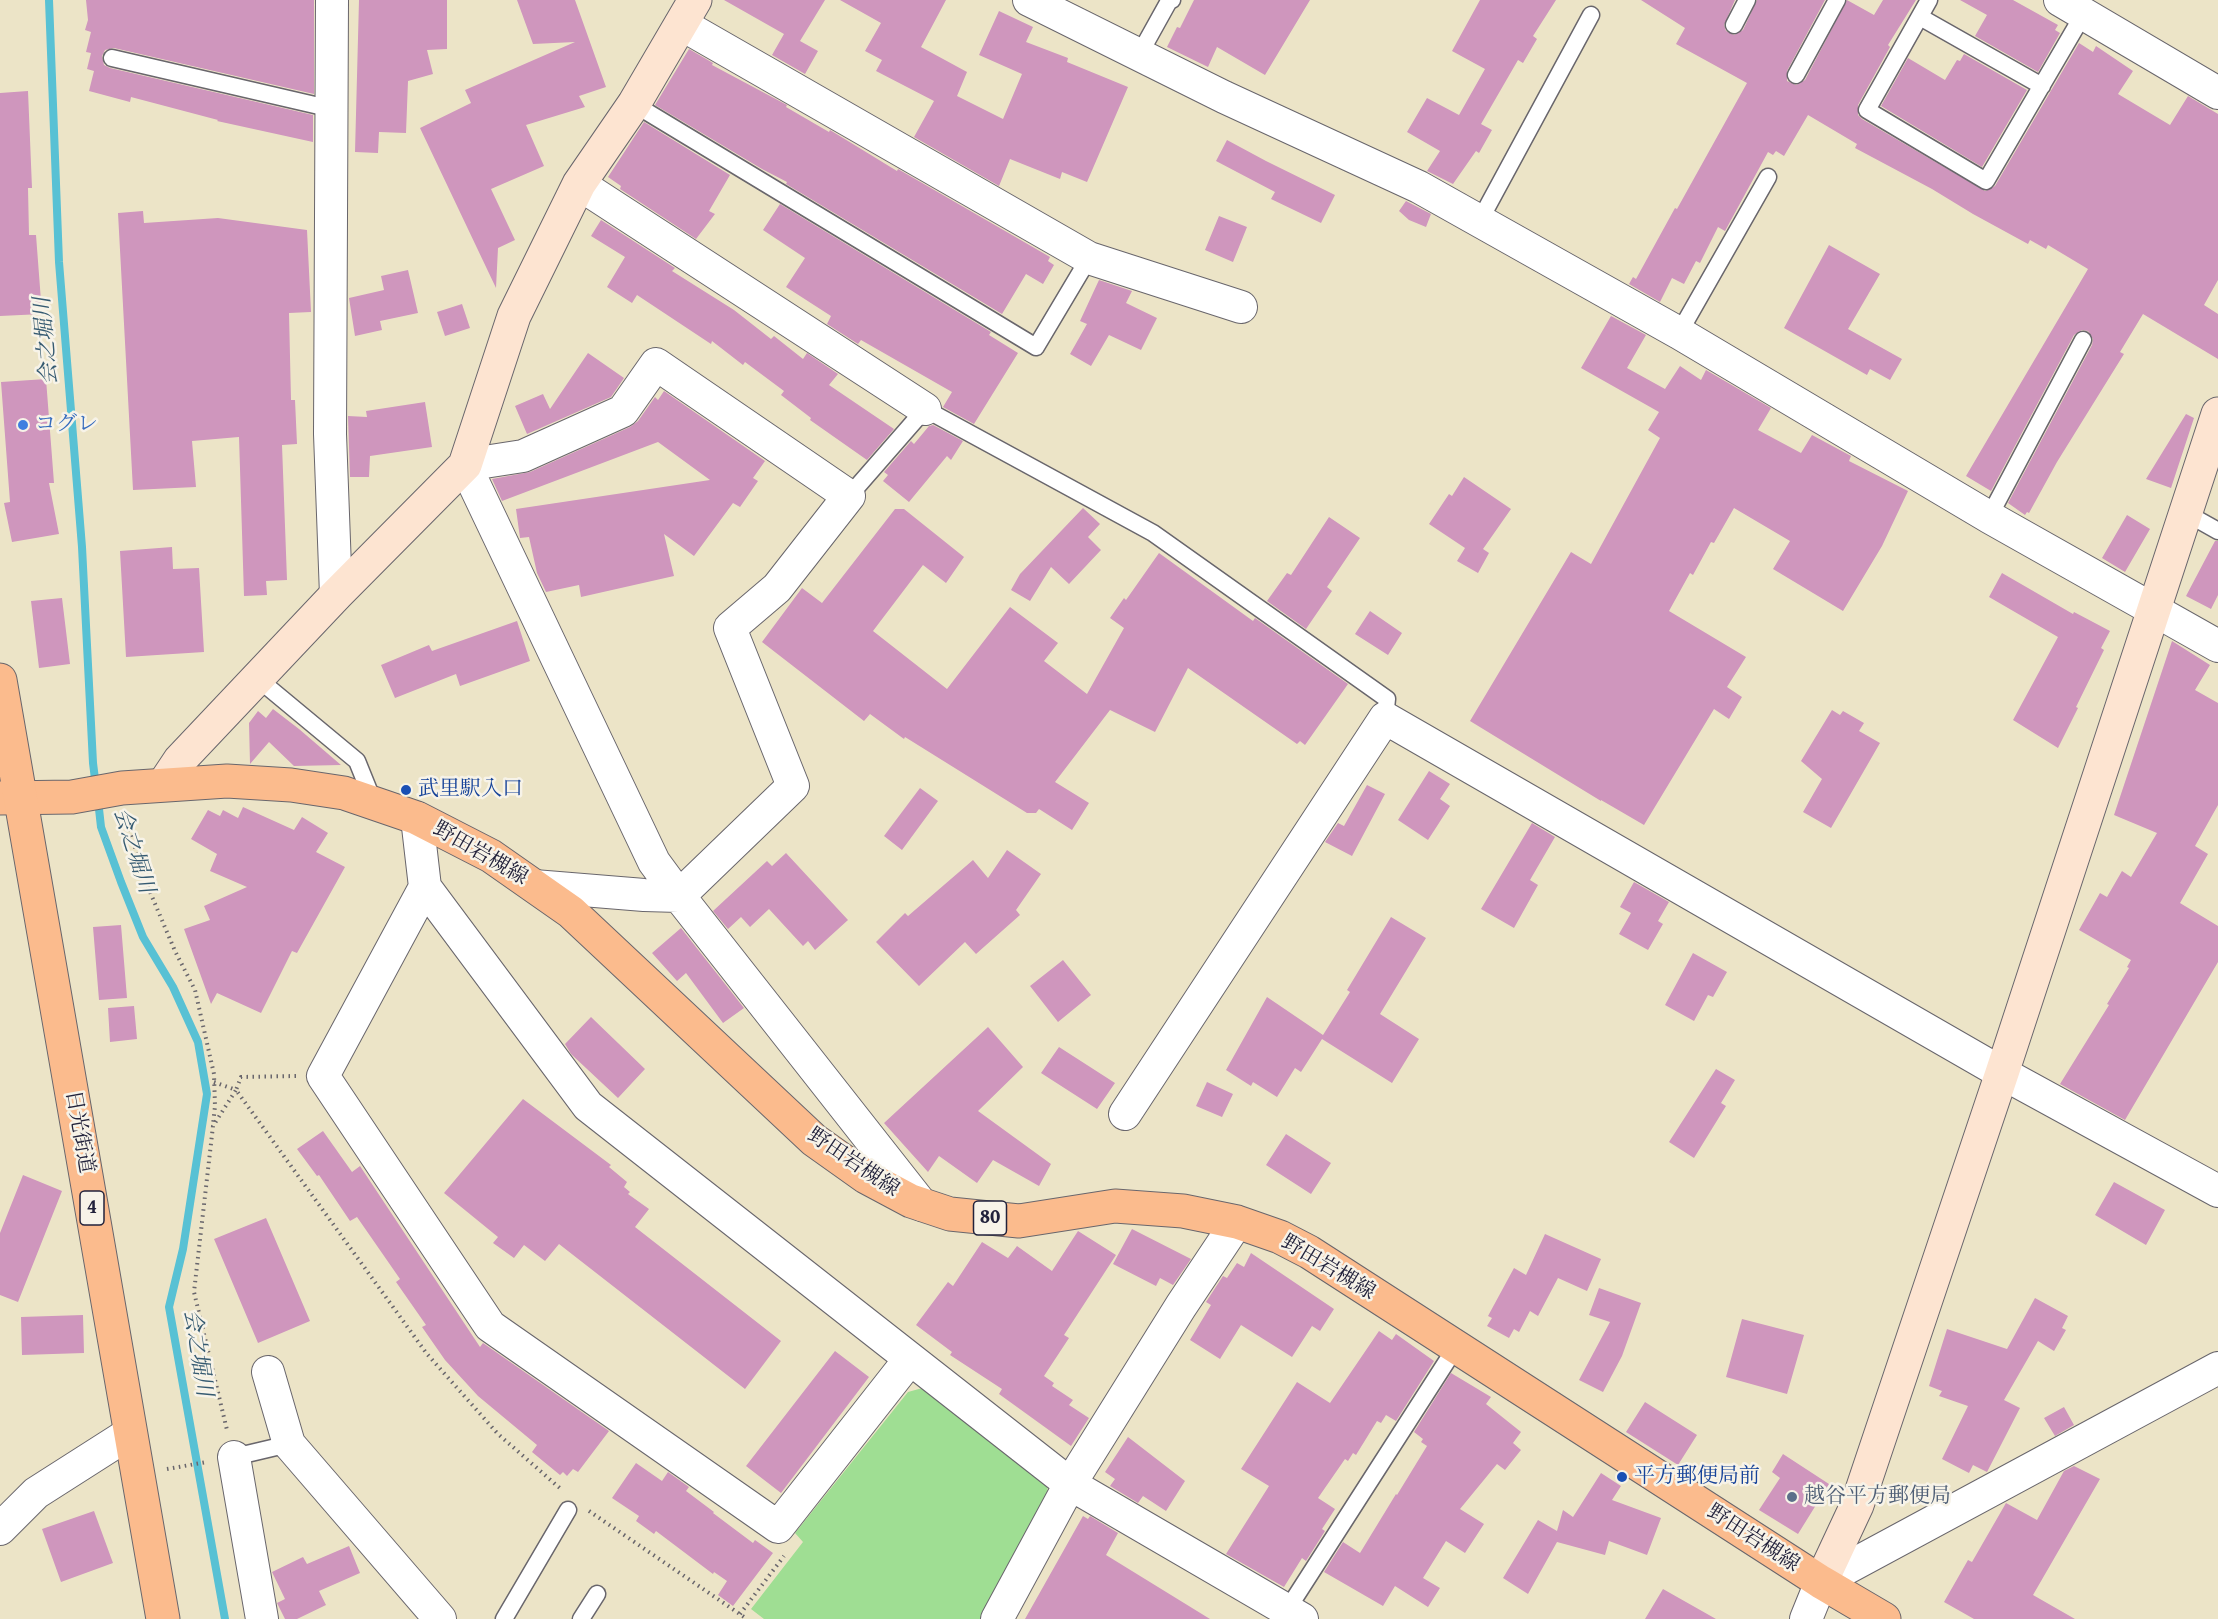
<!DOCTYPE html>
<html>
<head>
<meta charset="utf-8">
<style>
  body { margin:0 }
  canvas { display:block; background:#ece4c7 }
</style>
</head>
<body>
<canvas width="2218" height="1619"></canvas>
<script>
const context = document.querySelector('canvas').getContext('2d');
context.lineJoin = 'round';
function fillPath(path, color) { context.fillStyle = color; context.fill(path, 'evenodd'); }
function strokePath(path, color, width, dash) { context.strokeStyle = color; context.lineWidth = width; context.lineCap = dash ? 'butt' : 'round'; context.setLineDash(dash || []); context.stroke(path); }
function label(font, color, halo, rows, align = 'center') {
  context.font = font + ' "Gentium Book Plus","Noto Serif JP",serif'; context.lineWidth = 5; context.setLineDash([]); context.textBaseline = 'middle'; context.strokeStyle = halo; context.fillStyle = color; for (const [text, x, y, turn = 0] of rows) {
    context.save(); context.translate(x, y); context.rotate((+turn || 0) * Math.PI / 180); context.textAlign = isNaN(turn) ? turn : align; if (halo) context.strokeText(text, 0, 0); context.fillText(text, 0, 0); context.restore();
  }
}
fillPath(new Path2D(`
  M926 1387 1046 1479 1049 1499 983 1619H764L751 1609 803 1542 795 1533 908 1392Z`), '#9fde93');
strokePath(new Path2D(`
  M49 0 59 262 82 547 93 763 96 787
  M98 800 101 827 121 882 143 937 173 987 198 1042 207 1094 183 1249 169 1307 225 1619`), '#58c1d4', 8);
fillPath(new Path2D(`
  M86 0H314V94L114 48 105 50 102 56 104 65 110 68 313 115V142L217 121 218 120 131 97 130 102 89 91 94 71 87 69 91 53 86 52 91 32 85 30 88 20Z
  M359 0H447V49L427 50 433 74 408 81 406 133 379 132 378 153 355 152Z
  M517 0H575L606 87 579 96 585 107 526 125 544 166 491 189 515 240 498 248 496 288 420 128 471 103 465 90 575 42 533 44Z
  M724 0H825L800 41 818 51 805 74 772 55 784 34Z
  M840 0H946L921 47 967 72 957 96 1003 119 1022 74 979 55 999 11 1033 27 1026 42 1068 58 1067 62 1128 87 1087 182 1062 172 1060 179 1010 159 999 186 914 137 934 101 876 71 882 60 865 51 881 23Z
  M1194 0H1310L1265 75 1217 47 1208 67 1167 47 1177 27 1180 28Z
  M1480 0H1556L1533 36 1537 39 1523 63 1518 60 1481 124 1492 130 1479 153 1476 151 1453 184 1427 171 1440 151 1407 132 1427 98 1459 115 1485 69 1452 51Z
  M1641 0H1735L1724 25 1726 31 1734 35 1743 30 1757 0H1825L1787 71V81L1796 85 1805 80 1847 0 1874 15 1883 0H1916L1888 45 1890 47 1858 105V115L1862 119 1985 191 1995 186 2079 43 2093 52 2096 46 2133 71 2118 94 2170 125 2188 96 2218 114V280L2204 305 2218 314V359L2143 314 2120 352 2124 354 2057 462 2029 513 2027 512 2025 515 2008 503 2092 345 2093 339 2088 331 2082 330 2074 335 1991 491 1966 476 2088 269 2048 245 2046 249 2030 240 2028 244 1973 214 1932 189 1855 148 1857 144 1808 115 1784 156 1776 151 1773 155 1768 152 1725 231 1718 227 1700 263 1696 261 1684 284 1672 278 1660 302 1629 284 1633 277 1636 279 1675 208 1677 209 1747 83 1676 44 1685 28Z
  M1960 0H2013L2058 25 2055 30 2060 33 2038 72 1975 36 1987 15Z
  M689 49 713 63 712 65 787 105 786 107 829 132 830 130 897 171 898 169 1050 257 1048 261 1054 265 1043 284 1026 274 1002 314 786 184 787 182 762 169 655 105Z
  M1964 54 2027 90 1982 167 1881 106 1908 58 1945 80 1957 60 1960 61Z
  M28 91 32 188H28L29 235H36L42 314 0 316V93Z
  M644 122 730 175 709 211 715 214 696 239 620 189 621 186 608 177Z
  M1227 140 1266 161 1335 195 1321 223 1271 199 1275 192 1216 161Z
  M1406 201 1431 214 1426 227 1409 220 1399 211Z
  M780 204 991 332 989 335 1018 353 974 424 943 407 952 392 861 340 858 344 827 324 831 316 786 287 805 258 763 230Z
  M143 211 144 223 218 218 307 230 311 312 289 313 291 400H295L297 444 282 445 287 580 266 581 267 595 244 596 239 437 192 441 196 487 133 490 118 213Z
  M1219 216 1247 227 1233 262 1205 250Z
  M601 220 675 268 672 271 734 310 771 339 774 336 803 359 807 353 838 374 829 385 894 429 867 460 810 420 811 418 781 395 784 391 745 362 743 365 712 341 711 344 637 295 632 303 607 287 625 257 591 236Z
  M1829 245 1880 274 1848 329 1902 359 1890 380 1870 369 1867 375 1784 328Z
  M408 270 418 313 380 321 382 330 355 336 349 298 384 290 381 276Z
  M1099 280 1132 291 1126 303 1157 318 1141 350 1109 335 1091 366 1070 354 1087 324 1080 321Z
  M462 304 470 328 445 336 437 312Z
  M1611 316 1646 335 1627 368 1665 389 1680 366 1701 380 1706 370 1771 408 1758 430 1801 453 1812 435 1851 456 1849 461 1908 491 1882 546 1843 611 1773 569 1790 541 1734 508 1714 543 1711 542 1693 575 1690 573 1669 611 1746 657 1727 687 1742 697 1729 719 1714 709 1644 825 1601 800V801L1470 721 1571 552 1591 564 1660 438 1648 430 1659 412 1581 368Z
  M588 353 624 378 611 397 527 434 515 406 543 394 550 409Z
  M46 379 54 483H49L59 534 12 542 4 503 10 502 1 382Z
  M664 391 765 461 753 478 758 481 740 507 733 503 694 556 664 534 674 576 581 597 579 585 546 592 537 573 529 537 520 538 516 509 710 480 658 442 502 501 492 479 530 472 630 427 638 421 655 397 658 400Z
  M425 402 432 447 370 456 369 477H350L348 416 367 417 366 411Z
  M2186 414 2194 418 2171 488 2146 479Z
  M933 425 963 441 951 460 947 456 909 502 883 481 888 475 884 472 911 441 914 444 929 426Z
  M1464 477 1511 509 1483 549 1489 553 1478 573 1457 561 1465 548 1429 524 1449 494 1452 496Z
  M1083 508 1100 524 1088 537 1101 550 1069 584 1051 567 1030 601 1011 590 1020 574Z
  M895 509H904L964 557 946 583 923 565 873 631 947 689 1010 607 1058 643 1044 661 1087 694 1124 628 1110 618 1124 598 1126 600 1159 553 1253 621 1255 618 1348 684 1305 745 1300 741 1297 744 1188 668 1155 732 1110 710 1055 782 1089 803 1072 830 1039 809 1036 813H1027L905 737 904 739 870 714 864 721 762 642 802 588 822 603Z
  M2127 515 2150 529 2125 572 2102 558Z
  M1329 517 1360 538 1327 587 1332 591 1306 629 1267 601 1287 573 1291 575Z
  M2215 541H2218V595L2211 609 2186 596Z
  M172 547 173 569 199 568 204 652 126 657 120 551Z
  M2002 573 2073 614 2074 612 2110 631 2101 648 2104 650 2076 707 2078 708 2058 748 2013 720 2058 637 1989 597Z
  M62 598 70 664 39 668 31 601Z
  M1370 611 1402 633 1388 655 1355 634Z
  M517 621 530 661 460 686 456 674 395 698 381 665 429 645 432 651Z
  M2172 641 2210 665 2195 690 2218 703V805L2195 846 2208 854 2180 903 2218 926V962L2125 1120 2060 1084 2109 1005 2107 1004 2129 968 2127 967 2131 960 2079 930 2100 893 2107 897 2122 871 2131 877 2157 833 2114 815Z
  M273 709 299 729 341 765 294 766 269 742 250 764 249 723 258 711 266 718Z
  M1832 710 1840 715 1843 711 1864 723 1859 731 1880 743 1831 828 1803 812 1822 779 1801 761Z
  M1429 771 1450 784 1440 799 1450 806 1428 840 1398 820Z
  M1367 785 1385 794 1352 856 1325 842 1338 823 1344 826Z
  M920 788 938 801 902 850 884 836Z
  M243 807 294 830 302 817 328 833 316 852 345 867 297 953 292 951 261 1013 217 993 211 1004 184 929 210 920 204 906 247 887 210 871 217 854 191 839 208 810 220 816 223 810 238 818Z
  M1532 823 1555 837 1530 880 1538 885 1514 928 1481 909Z
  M1007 850 1041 874 1016 910 1020 915 976 954 965 942 919 986 876 942 905 913 908 916 973 860 988 878Z
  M786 853 848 920 815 950 808 941 803 946 769 909 750 927 741 917 728 929 713 911 767 861 772 866Z
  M1634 882 1669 902 1658 921 1663 924 1648 950 1619 934 1631 913 1620 907Z
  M1391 917 1426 938 1380 1014 1419 1039 1392 1083 1322 1039 1301 1072 1295 1068 1277 1097 1253 1082 1251 1086 1226 1070 1267 997 1323 1035 1350 992 1347 990Z
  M121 925 127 998 99 1000 93 927Z
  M681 928 744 1008 723 1023 686 973 677 981 652 953Z
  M1693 953 1727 972 1713 997 1708 995 1694 1021 1665 1005Z
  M1063 960 1091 995 1058 1022 1030 986Z
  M134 1006 137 1039 110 1042 108 1008Z
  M591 1017 645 1069 618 1098 571 1054 565 1044Z
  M988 1027 1023 1067 978 1111 1051 1164 1039 1186 993 1160 977 1183 939 1156 928 1172 884 1123Z
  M1059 1047 1115 1083 1097 1109 1041 1073Z
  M1716 1069 1735 1080 1721 1103 1726 1106 1694 1158 1669 1142Z
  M1207 1082 1233 1094 1222 1117 1196 1106Z
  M523 1099 611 1165 609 1167 627 1182 624 1187 630 1192 628 1194 649 1209 635 1227 781 1341 745 1389 559 1244 545 1261 524 1245 514 1258 493 1243 498 1237 444 1193Z
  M323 1131 352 1172 360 1166 480 1347 483 1343 609 1431 578 1472 573 1469 567 1476 563 1472 560 1475 532 1452 537 1445 478 1396 445 1360 422 1327 426 1325 396 1282 400 1279 357 1217 350 1221 319 1175 317 1176 297 1149Z
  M1286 1134 1331 1163 1311 1194 1266 1165Z
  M23 1175 62 1191 18 1302 0 1295V1233Z
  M2114 1182 2165 1210 2146 1245 2095 1215Z
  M266 1218 310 1321 258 1343 214 1239Z
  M1132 1229 1191 1259 1173 1285 1160 1278 1156 1286 1113 1264Z
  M1078 1231 1116 1255 1064 1335 1069 1338 1044 1376 1054 1383 1052 1386 1073 1400 1069 1405 1089 1418 1071 1446 999 1394 1002 1389 950 1355 952 1352 916 1325 948 1282 953 1286 982 1242 1008 1258 1017 1246 1052 1271Z
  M1545 1234 1601 1259 1587 1291 1558 1278 1538 1316 1530 1311 1519 1332 1514 1329 1509 1338 1487 1326 1492 1318 1488 1316 1514 1268 1526 1275Z
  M1251 1253 1334 1309 1320 1331 1312 1326 1292 1357 1241 1325 1220 1359 1190 1340 1211 1305 1206 1302 1223 1276 1227 1278 1237 1263 1244 1267Z
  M1599 1288 1641 1303 1622 1356 1603 1392 1579 1380 1610 1322 1589 1315Z
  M2035 1298 2068 1316 2062 1328 2066 1330 2054 1351 2038 1341 2004 1400 2020 1408 1987 1472 1973 1465 1969 1473 1942 1459 1968 1406 1939 1396 1942 1391 1929 1386 1947 1329 2007 1349Z
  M83 1315 84 1353 22 1355 21 1317Z
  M1742 1319 1804 1335 1787 1394 1726 1377Z
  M1379 1331 1392 1340 1396 1334 1434 1361 1396 1421 1386 1415 1381 1423 1377 1421 1356 1455 1353 1453 1348 1461 1345 1459 1318 1498 1335 1509 1322 1529 1325 1531 1306 1561 1302 1558 1284 1587 1226 1554 1269 1486 1241 1469 1297 1382 1330 1403Z
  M835 1351 869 1377 781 1493 746 1466Z
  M1451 1373 1491 1397 1486 1404 1521 1432 1513 1443 1521 1450 1505 1470 1497 1464 1460 1509 1484 1524 1465 1553 1446 1541 1423 1578 1440 1588 1428 1607 1395 1586 1383 1606 1324 1572 1343 1542 1360 1553 1396 1494 1397 1495 1427 1446 1421 1442 1423 1439 1414 1432Z
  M1645 1402 1697 1435 1678 1465 1626 1432Z
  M2064 1407 2074 1425 2055 1436 2044 1418Z
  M1128 1437 1185 1481 1166 1511 1143 1496 1138 1503 1110 1486 1115 1479 1105 1472Z
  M1783 1454 1829 1484 1798 1534 1759 1510 1780 1478 1772 1472Z
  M636 1463 662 1481 668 1472 689 1487 686 1491 714 1512 713 1513 753 1543 755 1540 773 1553 733 1606 718 1595 727 1581 714 1572 713 1574 656 1531 654 1534 636 1521 639 1516 612 1498Z
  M2074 1466 2100 1479 2033 1595 2075 1619H1974L1944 1602 1968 1560 1972 1562 2006 1503 2037 1520 2064 1471Z
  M1601 1473 1621 1486 1612 1500 1661 1518 1647 1555 1609 1541 1605 1555 1557 1542 1528 1594 1503 1578 1538 1520 1557 1531 1563 1510 1573 1517Z
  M94 1511 113 1563 61 1582 42 1529Z
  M1083 1516 1088 1519 1090 1516 1118 1533 1106 1555 1210 1619H1025Z
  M349 1546 360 1573 319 1591 326 1605 297 1619H285L277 1603 285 1599 272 1572 303 1557 307 1564Z
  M1663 1589 1716 1619H1645Z`), '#cf96bd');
const lane = new Path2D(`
  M1929 0 1867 110 1986 181 2083 15
  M1920 17 2042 86
  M1734 25 1747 0
  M1139 55 1169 1 1172 0
  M112 58 332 109
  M1796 75 1837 0
  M634 104 1036 347 1089 258
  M1479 222 1591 15
  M1679 333 1768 177
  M849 496 925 409 1153 533 1387 699 1385 718
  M2186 513 2218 531
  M1989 517 2083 340
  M257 678 357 761 374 803
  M234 1457 289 1444
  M1287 1610 1456 1347
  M504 1619 568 1510
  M581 1619 597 1594`);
const street = new Path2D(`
  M332 0 330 434 336 595
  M1029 0 1224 97 1419 187 1679 333 1989 517 2218 646
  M2060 0 2218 93
  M681 24 1089 258 1241 307
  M579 184 925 409
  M417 818 425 887 588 1106 1070 1484 1302 1619
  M534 886 644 895 679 896 793 786 730 628 777 588 849 496 656 364 623 411 523 456 465 465 654 862 679 896 922 1205
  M425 887 323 1076 490 1326 778 1527 910 1359
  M1125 1114 1385 718 2002 1073 2218 1191
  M268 1372 289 1444 440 1619
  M234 1457 262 1619
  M0 1529 36 1493 130 1433
  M997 1619 1070 1484 1181 1306 1237 1222
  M1806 1619 1821 1582 2218 1368`);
const secondary = new Path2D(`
  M164 784 180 760 336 595 465 465 514 316 579 184 634 104 695 0
  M1821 1582 1857 1505 2002 1073 2218 414`);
const primary = new Path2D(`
  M0 798 72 797 122 788 227 781 291 785 344 793 417 818 491 856 571 912 814 1140 866 1177 911 1201 950 1214 1019 1221 1115 1206 1183 1211 1237 1222 1280 1237 1309 1252 1821 1582 1884 1619`);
const highway = new Path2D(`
  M0 680 163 1619`);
strokePath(lane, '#69666c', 19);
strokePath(street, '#69666c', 34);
strokePath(secondary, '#69666c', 35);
strokePath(primary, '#69666c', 35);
strokePath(highway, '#69666c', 35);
strokePath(new Path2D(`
  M127 818 142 873 175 951 195 990 214 1074 215 1106 213 1125
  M296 1076 241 1077 236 1090 427 1354 498 1434 562 1490
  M214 1082 236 1090 213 1126 194 1292 227 1430
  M167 1469 207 1462
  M589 1511 747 1619
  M740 1614 784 1556`), '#69666c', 4, [1.5, 4.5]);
strokePath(lane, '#fff', 16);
strokePath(street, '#fff', 32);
strokePath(secondary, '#fde4d1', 33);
strokePath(primary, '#fbbb8d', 33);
strokePath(highway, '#fbbb8d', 33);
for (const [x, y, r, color] of [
  [23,425,6,"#3f7fe0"],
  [406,790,6,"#1a4fb4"],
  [1622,1477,6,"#1a4fb4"],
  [1792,1497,6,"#5c6f8a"]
]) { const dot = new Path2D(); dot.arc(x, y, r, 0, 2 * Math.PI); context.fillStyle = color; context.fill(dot); strokePath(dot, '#f7f3e8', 2); }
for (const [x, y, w] of [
  [92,1208,24],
  [990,1218,33]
]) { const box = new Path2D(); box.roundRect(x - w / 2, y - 17, w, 34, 4.5); context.fillStyle = '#f7f3e8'; context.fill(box); strokePath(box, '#22223b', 1.5); }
label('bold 20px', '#22223b', null, [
  ["4",92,1208],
  ["80",990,1218]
]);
label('21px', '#366cbe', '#f7f3e8', [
  ["コグレ",35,425]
], 'left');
label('21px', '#164399', '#f7f3e8', [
  ["武里駅入口",418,790],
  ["平方郵便局前",1634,1477]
], 'left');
label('21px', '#22223b', '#f7f3e8', [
  ["野田岩槻線",480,854,30],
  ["日光街道",79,1132,80],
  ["野田岩槻線",853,1163,34],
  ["野田岩槻線",1328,1268,31],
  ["野田岩槻線",1753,1539,33]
]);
label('21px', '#4e5e75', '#f7f3e8', [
  ["越谷平方郵便局",1804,1497]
], 'left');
label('italic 22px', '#355a71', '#f7f3e8', [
  ["会之堀川",47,341,-95],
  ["会之堀川",133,851,72],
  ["会之堀川",197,1353,81]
]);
</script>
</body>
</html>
